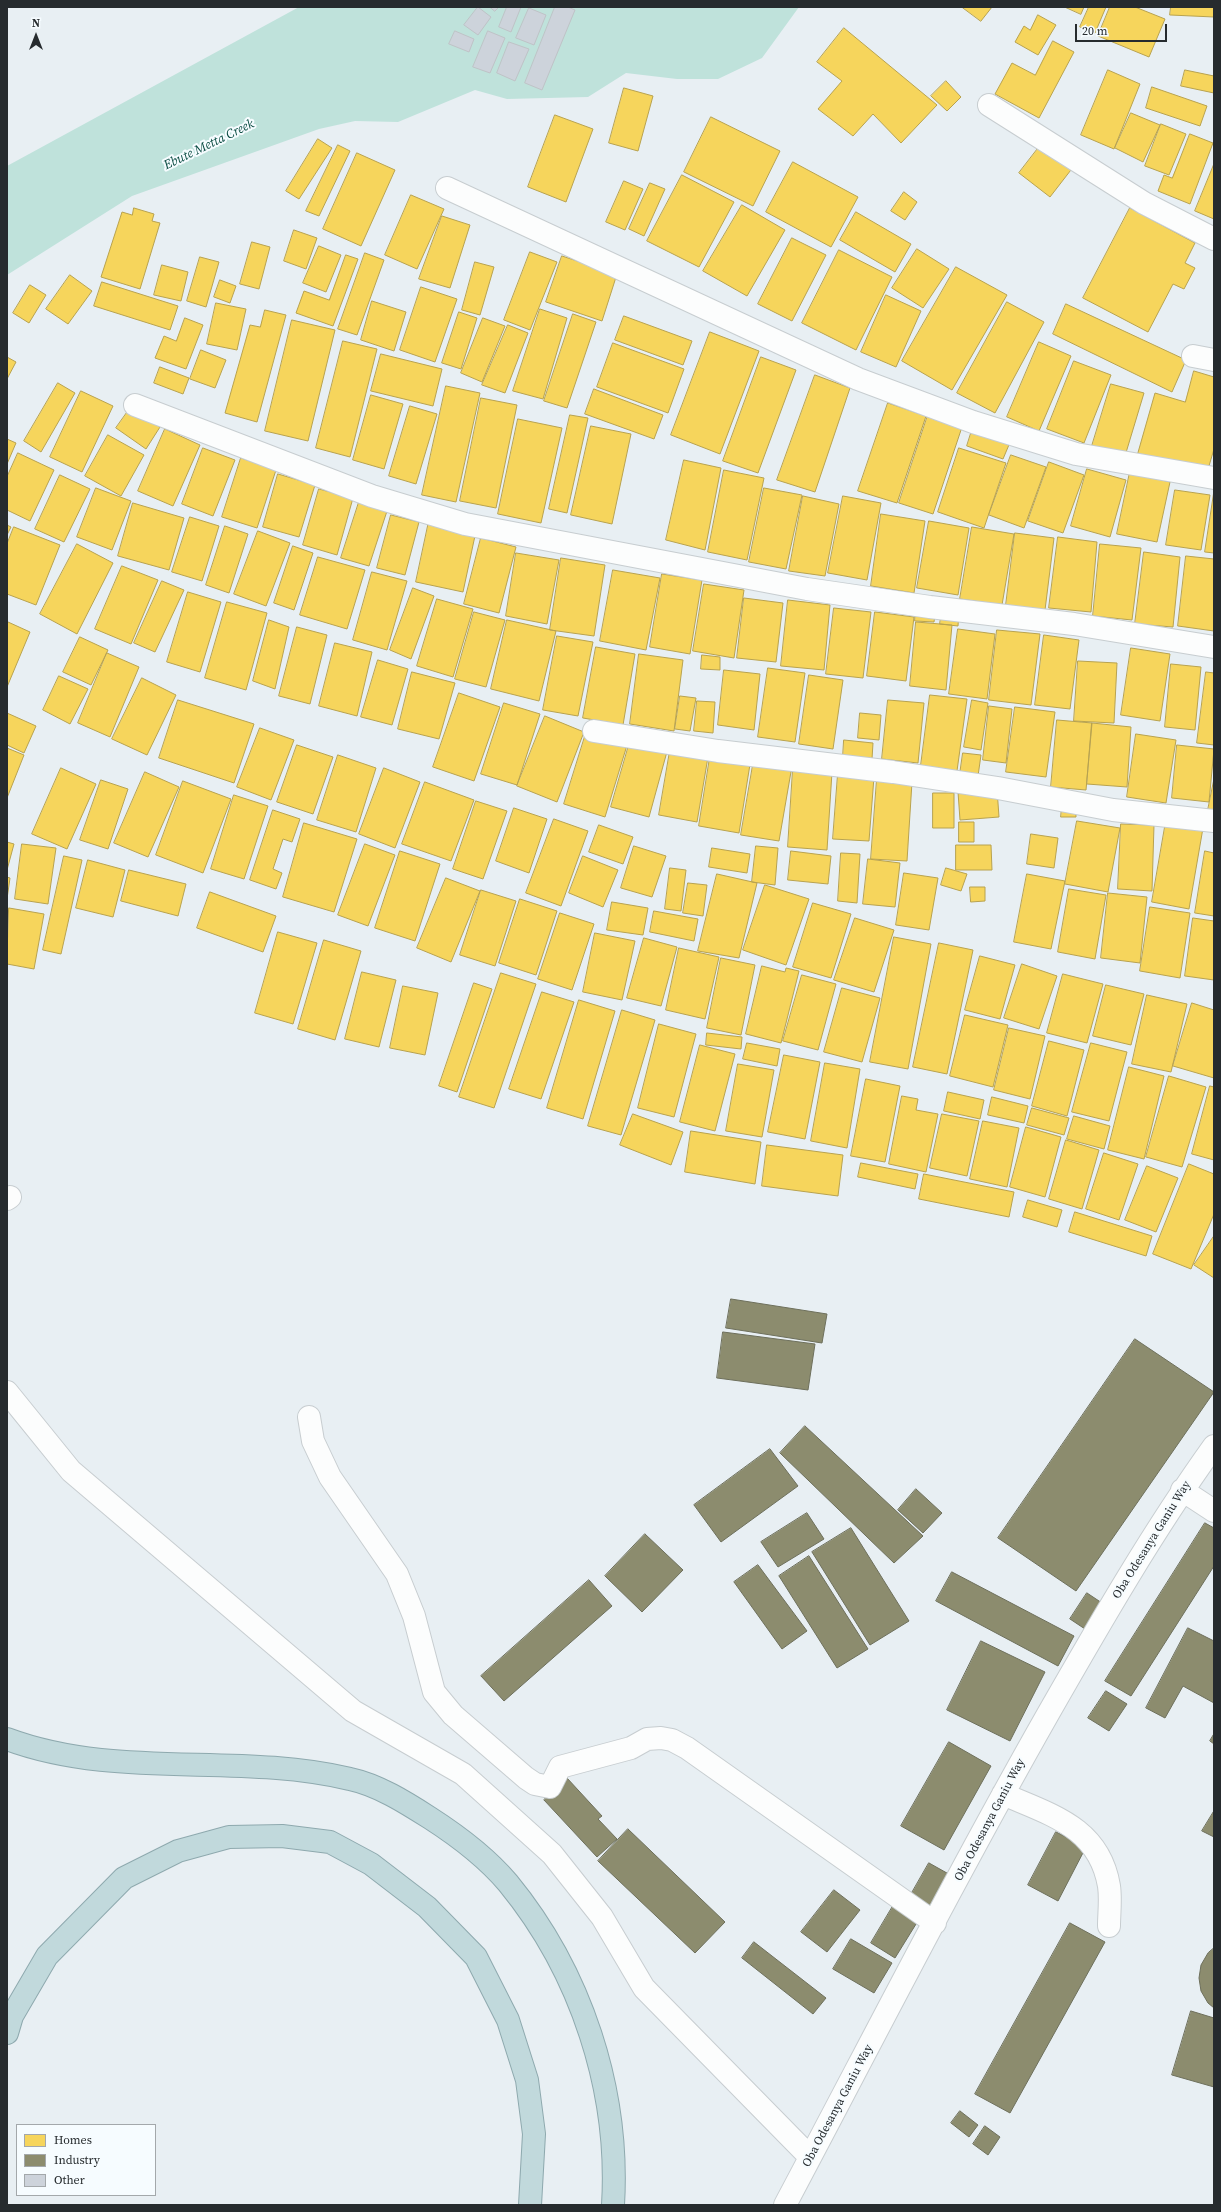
<!DOCTYPE html>
<html>
<head>
<meta charset="utf-8">
<style>
  body { margin:0 }
  #map { position:relative; width:1221px; height:2212px; overflow:hidden; background:#e8eff3; font-family:"Source Serif 4",serif }
  canvas { display:block }
  .frame { position:absolute; inset:0; border:8px solid #262b2e; pointer-events:none }
  .legend { position:absolute; left:16px; top:2124px; width:140px; height:72px; box-sizing:border-box; background:#f6fcff; border:1px solid #a3a8ab; margin:0; padding:5px 7px; list-style:none; font-size:12px; color:#262b2e }
  .legend li { display:flex; align-items:center; gap:8px; height:20px }
  .legend b { width:20px; border:1px solid #a3a8ab }
  .north { position:absolute; left:16px; top:16px; width:40px; height:40px; -webkit-text-stroke:3px #f6fcff; paint-order:stroke; rotate:0deg; font-size:11px; font-weight:700; line-height:16px; text-align:center; color:#262b2e }
  .north::after { content:''; display:block; margin:auto; width:14px; height:18px; background:#262b2e; clip-path:polygon(50% 0,100% 100%,50% 72%,0 100%) }
  .scale { position:absolute; left:1075px; top:24px; width:92px; height:18px; box-sizing:border-box; border:2px solid #262b2e; border-top:0; padding-left:5px; font-size:12px; line-height:14px; white-space:nowrap; color:#262b2e; -webkit-text-stroke:3px #f6fcff; paint-order:stroke }
</style>
</head>
<body>
<div id="map">
<canvas width="1221" height="2212"></canvas>
<div class="frame"></div>
<ul class="legend">
<li><b style="height:11px;background:#f6d55c"></b>Homes</li>
<li><b style="height:11px;background:#8c8c6e"></b>Industry</li>
<li><b style="height:11px;background:#cdd3db"></b>Other</li>
</ul>
<div class="north">N</div>
<div class="scale">20 m</div>
</div>
<script>
const context = document.querySelector('canvas').getContext('2d');
context.lineJoin = 'round';
function fillPath(path, color) { context.fillStyle = color; context.fill(path, 'evenodd'); }
function strokePath(path, color, width, dash) { context.strokeStyle = color; context.lineWidth = width; context.lineCap = dash ? 'butt' : 'round'; context.setLineDash(dash || []); context.stroke(path); }
function label(font, color, halo, rows, align = 'center') {
  context.font = font + ' "Source Serif 4",serif'; context.lineWidth = 4; context.setLineDash([]); context.textBaseline = 'middle'; context.strokeStyle = halo; context.fillStyle = color; for (const [text, x, y, turn = 0] of rows) {
    context.save(); context.translate(x, y); context.rotate((+turn || 0) * Math.PI / 180); context.textAlign = isNaN(turn) ? turn : align; if (halo) context.strokeText(text, 0, 0); context.fillText(text, 0, 0); context.restore();
  }
}
fillPath(new Path2D(`
  M299 7H799L762 58 718 79H677L626 73 588 97 507 99 475 90 398 122 355 121 319 129 132 196 7 275V166Z`), '#bfe2db');
const homes = new Path2D(`
  M962 7H992L981 21Z
  M1065 7H1084L1081 14Z
  M1089 7H1106L1095 33 1080 27Z
  M1110 7H1135L1165 19 1149 57 1098 36Z
  M1171 7H1214V17L1170 15Z
  M1038 15 1056 25 1038 55 1015 42 1024 26 1030 30Z
  M844 28 937 105 901 143 873 114 853 136 818 109 842 81 817 62Z
  M1053 41 1074 52 1039 118 995 94 1012 63 1035 75Z
  M1108 70 1140 84 1114 149 1081 135Z
  M1185 70 1214 76V93L1181 86Z
  M946 81 961 97 947 111 931 96Z
  M1152 87 1207 106 1200 126 1146 108Z
  M624 88 653 96 638 151 609 143Z
  M1131 113 1160 125 1143 162 1115 148Z
  M555 115 593 129 566 202 528 187Z
  M711 117 780 151 753 206 684 172Z
  M1161 124 1186 134 1169 175 1145 166Z
  M1190 134 1213 143 1190 204 1158 191 1164 175 1172 178Z
  M318 139 332 148 299 199 286 191Z
  M1043 142 1074 166 1050 197 1019 173Z
  M338 145 350 151 319 216 306 211Z
  M357 153 395 170 361 246 323 229Z
  M793 162 858 197 831 247 766 212Z
  M1214 164V219L1195 211Z
  M682 175 734 202 699 267 647 241Z
  M624 181 643 189 625 230 606 222Z
  M650 183 665 189 644 236 629 229Z
  M904 192 917 202 905 220 891 211Z
  M411 195 444 209 417 269 385 255Z
  M742 205 785 230 747 296 703 271Z
  M134 208 154 214 152 221 160 223 140 289 101 277 122 212 132 215Z
  M1130 208 1195 243 1185 263 1195 268 1184 289 1173 284 1148 332 1083 298Z
  M856 212 911 244 895 272 840 240Z
  M442 216 470 225 450 288 419 279Z
  M294 230 317 238 306 269 284 261Z
  M792 238 826 255 792 321 758 304Z
  M252 242 270 247 259 289 240 284Z
  M319 246 341 255 326 292 303 283Z
  M917 249 949 269 923 308 892 288Z
  M839 250 892 277 856 350 802 323Z
  M530 252 557 262 530 330 504 320Z
  M365 253 384 260 357 335 338 329Z
  M346 255 358 259 333 326 296 313 304 291 329 300Z
  M562 256 617 274 602 321 546 302Z
  M200 257 219 262 206 307 187 301Z
  M475 262 494 267 480 315 462 310Z
  M162 265 188 272 181 301 154 295Z
  M956 267 1007 295 952 390 902 361Z
  M70 275 92 291 68 324 46 309Z
  M220 280 236 286 230 303 214 297Z
  M102 282 178 306 170 330 94 306Z
  M30 285 46 295 29 323 13 313Z
  M421 287 457 299 435 362 400 350Z
  M886 295 921 311 896 367 861 352Z
  M372 301 406 312 394 351 361 340Z
  M1007 302 1044 322 995 413 957 393Z
  M216 303 246 309 237 350 207 344Z
  M1066 304 1186 360 1172 392 1053 334Z
  M540 309 567 318 543 399 513 391Z
  M265 310 286 315 257 422 225 413 250 325 260 327Z
  M459 312 477 318 461 369 442 363Z
  M573 314 596 322 567 408 544 401Z
  M624 316 692 341 683 365 615 340Z
  M185 318 203 325 186 369 155 358 164 336 176 341Z
  M483 318 505 326 482 382 461 373Z
  M292 320 335 330 308 441 265 431Z
  M508 325 528 333 505 393 482 385Z
  M710 332 759 351 720 454 671 435Z
  M343 341 377 349 350 457 316 448Z
  M1039 342 1071 356 1039 431 1007 417Z
  M613 343 684 369 668 413 597 387Z
  M201 350 226 360 215 388 190 379Z
  M381 354 442 369 433 406 371 391Z
  M7 357 16 362 7 379Z
  M761 357 796 370 758 473 723 461Z
  M1074 361 1111 375 1084 443 1047 429Z
  M160 367 189 378 183 394 154 383Z
  M1194 371 1214 377V449L1206 476 1137 456 1155 393 1185 402Z
  M815 375 850 388 815 492 777 480Z
  M58 383 75 393 41 452 24 441Z
  M1111 384 1144 393 1125 456 1092 446Z
  M446 386 480 393 456 502 422 495Z
  M594 389 663 415 654 439 585 414Z
  M81 391 113 406 82 472 50 457Z
  M371 395 403 404 384 469 353 460Z
  M481 398 517 405 496 508 460 501Z
  M888 403 926 416 897 503 858 491Z
  M410 406 437 414 416 484 389 476Z
  M131 407 160 427 146 449 116 428Z
  M929 412 963 424 933 514 899 503Z
  M570 415 588 418 567 513 549 509Z
  M518 419 562 428 541 523 498 514Z
  M591 426 631 434 612 524 571 515Z
  M973 427 1011 440 1003 459 967 446Z
  M165 429 200 445 173 506 138 491Z
  M108 435 144 455 121 496 85 476Z
  M7 439 16 443 7 464Z
  M203 448 235 460 213 516 182 504Z
  M959 448 1006 463 984 528 938 512Z
  M18 453 54 470 30 521 7 510V477Z
  M1011 455 1046 467 1024 528 989 515Z
  M241 458 276 470 257 528 222 517Z
  M684 460 721 468 705 550 666 540Z
  M1049 462 1084 475 1063 533 1028 521Z
  M1087 469 1126 480 1110 537 1071 526Z
  M724 470 764 478 747 560 708 552Z
  M1130 472 1170 482 1157 542 1117 534Z
  M278 474 315 485 299 537 263 527Z
  M60 475 90 489 64 542 35 529Z
  M96 488 131 501 112 550 77 537Z
  M764 488 802 495 786 569 749 562Z
  M319 489 353 498 337 555 303 545Z
  M1175 490 1210 495 1201 550 1166 545Z
  M1214 491V553L1205 552Z
  M803 496 839 504 825 576 789 571Z
  M843 496 881 503 867 580 828 573Z
  M360 499 388 508 369 566 341 558Z
  M133 503 184 518 169 570 118 556Z
  M881 514 925 521 914 593 871 586Z
  M391 515 419 522 405 575 377 568Z
  M190 517 219 526 202 581 172 572Z
  M429 521 476 531 463 592 416 582Z
  M929 521 969 528 958 595 917 588Z
  M7 525 11 527 7 535Z
  M225 526 248 534 229 593 206 585Z
  M14 527 60 545 36 605 7 594V544Z
  M972 527 1014 534 1002 605 960 599Z
  M258 531 290 543 266 606 234 594Z
  M1015 533 1054 538 1045 610 1006 605Z
  M1058 537 1097 542 1091 612 1049 608Z
  M481 538 516 547 499 613 464 604Z
  M77 544 113 563 77 634 40 614Z
  M1100 544 1141 548 1132 620 1093 616Z
  M293 546 313 553 294 610 274 603Z
  M1144 552 1180 557 1173 627 1135 624Z
  M516 553 559 560 547 624 506 616Z
  M1186 556 1214 559V631L1178 626Z
  M318 557 365 570 347 629 300 615Z
  M561 558 605 565 594 636 550 630Z
  M122 566 158 580 131 644 95 629Z
  M613 570 660 578 646 650 600 641Z
  M372 572 407 581 387 650 353 640Z
  M662 574 702 580 690 654 650 647Z
  M162 581 184 590 155 652 134 643Z
  M704 584 744 590 734 658 693 651Z
  M413 588 434 596 411 659 390 650Z
  M188 592 221 602 200 672 167 662Z
  M744 598 783 603 776 662 737 658Z
  M437 599 473 609 453 677 417 666Z
  M788 600 830 605 824 670 781 666Z
  M227 602 267 613 246 690 205 678Z
  M916 606 936 608 934 622 915 621Z
  M834 608 871 612 863 678 826 674Z
  M942 610 959 612 958 626 940 624Z
  M474 612 505 620 486 687 455 679Z
  M875 612 914 617 906 681 867 676Z
  M269 620 289 627 275 689 253 681Z
  M507 620 556 631 539 701 491 689Z
  M8 622 30 632 7 687V625Z
  M916 622 952 625 946 690 910 686Z
  M297 627 327 635 310 704 279 696Z
  M958 629 995 634 987 699 949 694Z
  M997 630 1040 634 1031 705 989 700Z
  M1044 635 1079 640 1070 709 1035 705Z
  M557 636 593 642 578 716 543 710Z
  M80 637 108 650 91 685 63 672Z
  M335 643 372 652 357 716 319 706Z
  M596 647 635 654 623 725 583 718Z
  M1131 648 1170 654 1160 721 1121 715Z
  M107 653 139 667 110 737 78 723Z
  M639 654 683 660 674 731 630 724Z
  M702 655 720 657V670L701 669Z
  M378 660 408 669 392 725 361 717Z
  M1078 661 1117 663 1114 723 1074 721Z
  M1171 664 1201 667 1195 730 1165 727Z
  M768 668 805 673 795 742 758 737Z
  M724 670 760 674 754 730 718 725Z
  M412 672 455 683 439 739 398 729Z
  M1206 672 1214 673V745L1197 743Z
  M809 675 843 680 833 749 799 744Z
  M59 676 88 689 70 724 43 710Z
  M142 678 176 695 147 755 112 739Z
  M459 693 500 707 474 781 433 767Z
  M930 695 967 699 956 778 920 773Z
  M680 696 696 698 690 731 675 729Z
  M178 700 254 724 234 783 159 758Z
  M888 700 924 703 918 763 882 759Z
  M972 700 988 703 981 750 964 747Z
  M697 701 715 702 713 733 694 731Z
  M504 703 540 714 517 785 481 774Z
  M989 706 1012 709 1006 763 983 760Z
  M1015 707 1055 712 1046 777 1006 772Z
  M7 713 36 726 24 753 7 745Z
  M860 713 881 715 879 740 858 738Z
  M545 716 584 732 557 802 517 786Z
  M1057 720 1092 723 1086 790 1051 787Z
  M1092 723 1131 727 1127 787 1087 784Z
  M260 728 294 740 271 800 237 787Z
  M587 730 628 742 605 817 564 804Z
  M1136 734 1176 740 1166 803 1127 797Z
  M631 738 668 748 649 817 611 807Z
  M844 740 873 743 872 759 843 757Z
  M297 745 333 757 313 814 277 802Z
  M671 745 709 751 697 822 659 815Z
  M1177 745 1214 749 1209 802 1172 798Z
  M7 748 24 755 7 798Z
  M711 751 751 758 739 833 699 826Z
  M963 753 981 755 977 783 959 781Z
  M338 755 376 768 356 832 317 820Z
  M754 759 792 766 779 841 741 835Z
  M61 768 96 784 67 849 32 834Z
  M384 768 420 782 395 848 359 834Z
  M793 769 832 772 827 850 788 847Z
  M145 772 179 787 148 857 114 843Z
  M838 774 874 777 869 841 833 839Z
  M877 779 912 782 907 861 871 859Z
  M1214 779V811L1208 810Z
  M101 780 128 789 108 849 80 840Z
  M183 781 231 799 203 873 156 855Z
  M425 782 474 800 451 861 402 844Z
  M997 789 999 817 960 820 958 792Z
  M933 793H954V828H933Z
  M234 795 268 806 244 879 211 869Z
  M476 801 507 811 483 879 453 869Z
  M1062 807 1076 808V817H1061Z
  M514 808 547 819 529 873 496 861Z
  M273 810 300 819 292 842 283 839 273 869 282 873 276 889 250 880Z
  M554 819 588 831 561 906 526 893Z
  M1077 821 1120 828 1108 892 1065 884Z
  M1166 821 1203 828 1189 909 1152 902Z
  M959 822H974V842H959Z
  M304 823 357 839 334 912 283 897Z
  M1121 824 1154 825 1152 891 1118 889Z
  M599 825 633 837 623 864 589 852Z
  M1031 834 1058 838 1054 868 1027 864Z
  M7 842 14 844 7 870Z
  M22 844 56 848 48 904 15 899Z
  M365 844 395 855 368 926 338 915Z
  M956 845H991L992 870H956Z
  M634 846 666 856 652 897 621 888Z
  M756 846 778 848 775 885 752 882Z
  M712 848 750 854 747 873 709 867Z
  M400 851 440 864 415 941 375 928Z
  M791 851 831 856 828 884 788 880Z
  M1205 851 1214 853V916L1195 913Z
  M841 853 860 854 857 903 838 901Z
  M64 856 82 860 61 954 43 950Z
  M583 856 618 870 603 907 569 893Z
  M868 859 900 863 895 907 863 904Z
  M88 860 125 870 113 917 76 908Z
  M670 868 686 870 681 911 665 909Z
  M946 868 967 874 961 891 941 885Z
  M129 870 186 884 178 916 121 901Z
  M904 873 938 878 929 930 896 925Z
  M717 874 757 883 739 958 698 951Z
  M1027 874 1065 881 1051 949 1014 942Z
  M7 877 10 878 7 899Z
  M446 878 480 891 451 962 417 948Z
  M688 883 707 885 703 916 683 913Z
  M765 885 809 899 786 965 743 950Z
  M970 887H985V901L971 902Z
  M1069 889 1106 895 1095 959 1058 952Z
  M481 890 516 901 495 966 460 955Z
  M210 892 276 916 263 952 197 928Z
  M1108 893 1147 897 1140 963 1101 958Z
  M520 899 557 911 536 975 499 963Z
  M612 902 648 908 643 935 607 930Z
  M813 903 851 914 831 978 793 967Z
  M1150 907 1190 913 1180 978 1140 971Z
  M9 908 44 914 34 969 7 964Z
  M654 911 698 919 694 941 650 932Z
  M560 913 594 924 572 990 538 979Z
  M855 918 894 930 874 992 834 980Z
  M1193 918 1214 921V980L1185 976Z
  M278 932 317 943 293 1024 255 1013Z
  M595 933 635 941 622 1000 583 992Z
  M894 937 931 944 908 1069 870 1062Z
  M644 938 677 947 661 1006 627 998Z
  M324 940 361 951 335 1040 298 1029Z
  M939 943 973 950 947 1074 913 1067Z
  M679 948 719 957 705 1019 666 1010Z
  M980 956 1015 965 1000 1019 965 1010Z
  M721 958 755 965 741 1035 707 1028Z
  M1022 964 1057 976 1039 1029 1004 1018Z
  M762 966 785 972 786 968 799 971 781 1043 746 1034Z
  M362 972 396 980 379 1047 345 1039Z
  M501 973 536 984 494 1108 459 1097Z
  M1063 974 1103 984 1087 1043 1047 1033Z
  M802 975 836 984 818 1050 783 1041Z
  M474 983 492 989 457 1092 439 1086Z
  M1106 985 1144 994 1131 1045 1093 1036Z
  M403 986 438 993 425 1055 390 1048Z
  M842 988 880 998 862 1062 824 1052Z
  M542 992 574 1002 541 1099 509 1089Z
  M1147 995 1187 1004 1171 1072 1132 1064Z
  M579 1000 615 1011 583 1119 547 1108Z
  M1192 1003 1214 1010V1078L1173 1066Z
  M622 1010 655 1020 621 1135 588 1126Z
  M965 1015 1008 1025 993 1087 950 1076Z
  M659 1024 696 1034 674 1117 638 1108Z
  M1009 1028 1045 1036 1030 1099 994 1090Z
  M707 1033 742 1037 741 1049 706 1045Z
  M1049 1041 1084 1050 1067 1116 1032 1106Z
  M747 1043 780 1049 777 1066 743 1059Z
  M1091 1043 1127 1052 1109 1121 1072 1112Z
  M700 1045 735 1054 715 1131 680 1122Z
  M784 1055 820 1062 805 1139 768 1132Z
  M825 1063 860 1069 847 1148 811 1141Z
  M738 1064 774 1070 762 1137 726 1131Z
  M1129 1067 1164 1076 1144 1159 1108 1150Z
  M1169 1076 1206 1087 1182 1167 1146 1157Z
  M866 1079 900 1086 885 1162 851 1156Z
  M1210 1086 1214 1087V1160L1192 1154Z
  M948 1092 984 1100 980 1119 944 1111Z
  M902 1096 918 1099 916 1110 938 1114 926 1172 889 1164Z
  M992 1097 1028 1106 1024 1123 988 1115Z
  M1032 1108 1069 1118 1064 1135 1027 1125Z
  M633 1114 683 1132 671 1165 620 1145Z
  M942 1114 979 1121 967 1176 930 1168Z
  M1074 1116 1110 1126 1104 1149 1067 1139Z
  M983 1121 1019 1128 1007 1187 970 1179Z
  M1026 1127 1061 1137 1045 1197 1010 1187Z
  M691 1131 761 1142 755 1184 685 1172Z
  M1066 1140 1099 1150 1082 1209 1049 1199Z
  M767 1145 843 1155 838 1196 762 1186Z
  M1104 1153 1138 1164 1119 1220 1086 1209Z
  M861 1163 918 1174 915 1189 858 1177Z
  M1189 1164 1214 1174V1214L1191 1269 1153 1254Z
  M1147 1166 1178 1178 1156 1232 1125 1220Z
  M924 1174 1014 1192 1009 1217 919 1199Z
  M1028 1200 1062 1210 1057 1227 1023 1217Z
  M1075 1212 1152 1236 1146 1256 1069 1232Z
  M1214 1236V1278L1194 1265Z`);
fillPath(homes, '#f6d55c');
strokePath(homes, '#b8a24e', 1);
const industry = new Path2D(`
  M731 1299 827 1314 822 1343 726 1328Z
  M723 1332 815 1344 808 1390 717 1378Z
  M1135 1339 1214 1392 1076 1591 998 1538Z
  M805 1426 923 1536 894 1563 780 1453Z
  M770 1449 798 1486 721 1542 694 1505Z
  M916 1489 942 1513 923 1533 898 1510Z
  M807 1513 824 1539 778 1567 761 1542Z
  M1205 1523 1214 1528V1566L1131 1696 1105 1681Z
  M851 1528 909 1621 870 1645 812 1552Z
  M645 1534 683 1570 642 1612 605 1576Z
  M809 1556 868 1649 837 1668 779 1576Z
  M758 1565 807 1631 782 1649 734 1582Z
  M952 1572 1074 1636 1058 1666 936 1601Z
  M589 1580 612 1606 504 1701 481 1676Z
  M1087 1593 1105 1605 1088 1631 1070 1619Z
  M1188 1628 1214 1641V1703L1183 1686 1165 1718 1146 1708Z
  M981 1641 1045 1672 1010 1741 947 1710Z
  M1106 1691 1127 1704 1109 1731 1088 1718Z
  M1214 1734V1744L1210 1741Z
  M949 1742 991 1766 944 1850 901 1826Z
  M567 1778 602 1816 598 1819 617 1839 597 1857 544 1800Z
  M1214 1811V1837L1202 1831Z
  M628 1829 725 1922 695 1953 598 1861Z
  M1056 1832 1086 1847 1058 1901 1028 1885Z
  M929 1863 954 1877 935 1912 909 1898Z
  M834 1890 860 1910 827 1952 801 1932Z
  M896 1901 921 1916 895 1958 871 1943Z
  M1070 1923 1105 1942 1010 2113 975 2094Z
  M851 1939 892 1963 874 1993 833 1969Z
  M754 1942 826 1998 813 2014 742 1958Z
  M1214 1948V2008L1208 2003 1201 1991 1199 1978 1201 1965 1208 1953Z
  M1191 2011 1214 2018V2087L1172 2075Z
  M960 2111 978 2125 969 2137 951 2123Z
  M985 2126 1000 2137 988 2155 973 2144Z`);
fillPath(industry, '#8c8c6e');
strokePath(industry, '#6d6f5b', 1);
const building = new Path2D(`
  M478 7 491 17 478 35 464 25Z
  M490 7H499L495 11Z
  M507 7H521L511 32 499 27Z
  M555 7H568L575 10 542 90 525 83Z
  M529 8 546 15 534 45 516 38Z
  M455 31 474 39 469 52 449 44Z
  M488 31 505 38 490 73 473 67Z
  M509 42 529 49 515 81 497 73Z`);
fillPath(building, '#cdd3db');
strokePath(building, '#bfc3c7', 1);
const minor = new Path2D(`
  M989 105 1144 203 1214 239
  M447 188 858 379 973 422 1076 454 1214 478
  M1193 356 1214 360
  M135 405 372 496 465 524 807 589 930 607 1074 624 1214 647
  M594 731 718 751 893 772 998 788 1113 810 1214 821
  M7 1199 10 1197
  M7 1392 71 1471 353 1711 463 1774 552 1854 602 1917 644 1988 810 2157
  M309 1417 313 1441 330 1477 397 1574 414 1616 434 1692 453 1715 526 1778 535 1784 550 1787 560 1767 631 1748 647 1739 661 1738 672 1740 687 1748 935 1923
  M1182 1490 1214 1511
  M1003 1794C1051 1815 1099 1827 1109 1886 1111 1899 1109 1914 1109 1926
  M785 2205C872 2041 956 1876 1048 1714 1100 1623 1153 1531 1214 1446`);
const highway = new Path2D(`
  M7 1739C117 1780 237 1752 350 1779 378 1785 405 1802 430 1818 458 1836 486 1857 508 1883 581 1972 620 2090 613 2205
  M7 2033 12 2016 47 1956 124 1878 178 1851 229 1837 282 1836 330 1842 371 1864 427 1907 476 1957 508 2020 527 2080 534 2134 530 2205`);
strokePath(minor, '#c7cdd0', 24);
strokePath(highway, '#8ea9ae', 24);
strokePath(minor, '#fcfdfd', 22);
strokePath(highway, '#c1d9dc', 22);
label('12px', '#262b2e', '#f6fcff', [
  ["Oba Odesanya Ganiu Way",1152,1540,-58],
  ["Oba Odesanya Ganiu Way",990,1820,-62],
  ["Oba Odesanya Ganiu Way",838,2106,-62]
]);
label('italic 13px', '#06493f', '#f6fcff', [
  ["Ebute Metta Creek",209,145,-26]
]);
</script>
</body>
</html>
